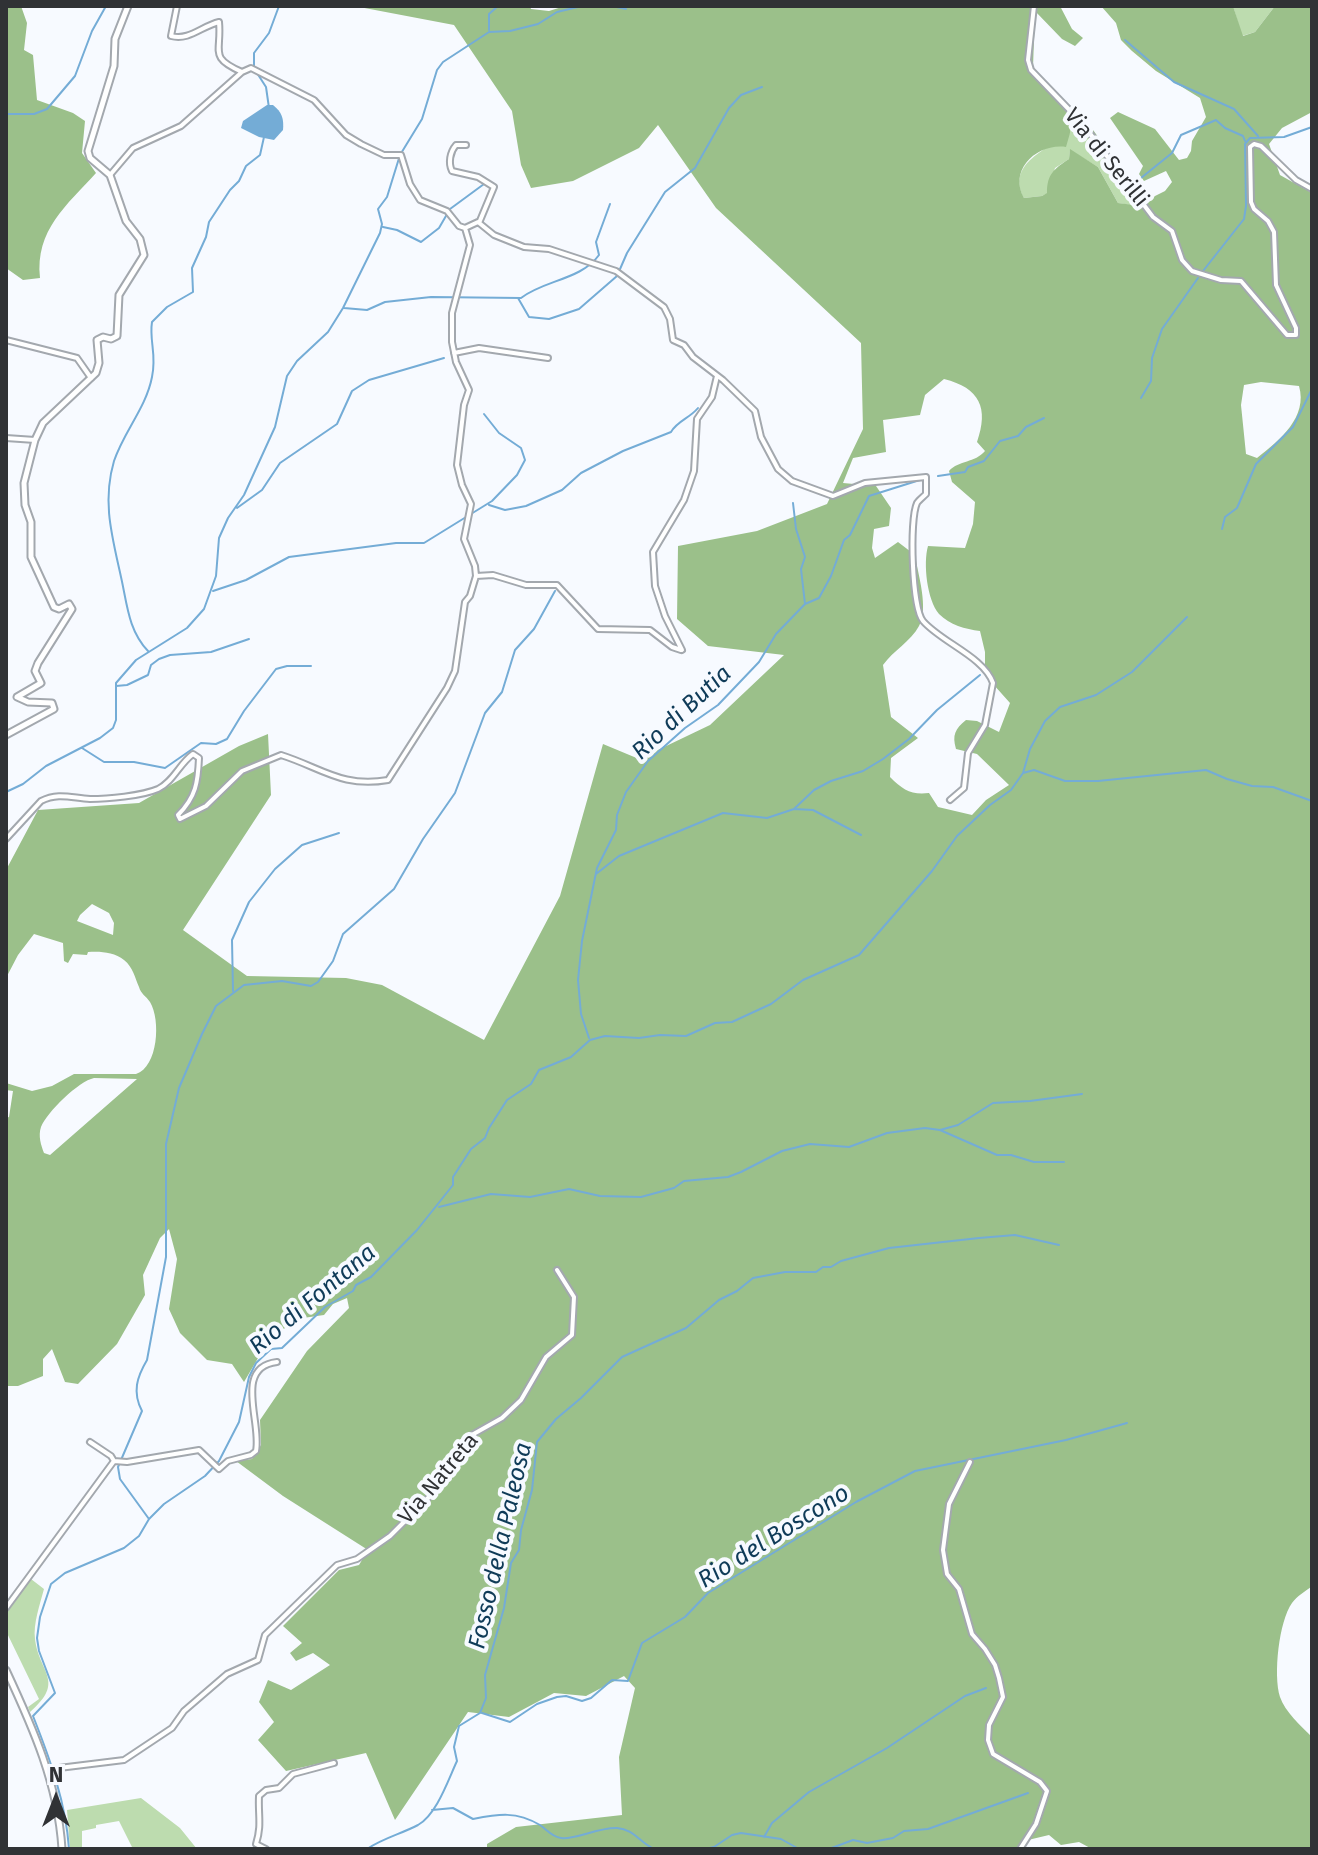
<!DOCTYPE html>
<html>
<head>
<meta charset="utf-8">
<style>
  body { margin:0 }
  #map { position:relative; width:1318px; height:1855px; overflow:hidden; background:#f7faff; font-family:"Fira Sans",sans-serif }
  canvas { display:block }
  .frame { position:absolute; inset:0; border:8px solid #303235; pointer-events:none }
  .north { position:absolute; left:16px; top:1759px; width:80px; height:80px; -webkit-text-stroke:6px #f7faff; paint-order:stroke; rotate:0deg; font-size:22px; font-weight:700; line-height:32px; text-align:center; color:#303235 }
  .north::after { content:''; display:block; margin:auto; width:28px; height:36px; background:#303235; clip-path:polygon(50% 0,100% 100%,50% 72%,0 100%) }
</style>
</head>
<body>
<div id="map">
<canvas width="1318" height="1855"></canvas>
<div class="frame"></div>
<div class="north">N</div>
</div>
<script>
const context = document.querySelector('canvas').getContext('2d');
context.lineJoin = 'round';
function fillPath(path, color) { context.fillStyle = color; context.fill(path, 'evenodd'); }
function strokePath(path, color, width, dash) { context.strokeStyle = color; context.lineWidth = width; context.lineCap = dash ? 'butt' : 'round'; context.setLineDash(dash || []); context.stroke(path); }
function label(font, color, halo, rows, align = 'center') {
  context.font = font + ' "Fira Sans",sans-serif'; context.lineWidth = 8; context.setLineDash([]); context.textBaseline = 'middle'; context.strokeStyle = halo; context.fillStyle = color; for (const [text, x, y, turn = 0] of rows) {
    context.save(); context.translate(x, y); context.rotate((+turn || 0) * Math.PI / 180); context.textAlign = isNaN(turn) ? turn : align; if (halo) context.strokeText(text, 0, 0); context.fillText(text, 0, 0); context.restore();
  }
}
fillPath(new Path2D(`
  M1233 6H1275L1255 32 1242 36Z
  M1070 114 1143 207 1118 203 1098 167 1070 150 1069 159 1055 168 1048 193 1042 196 1024 198C1005 164 1049 148 1070 133Z
  M31 1579 44 1589C40 1604 33 1624 35 1639 39 1673 66 1681 30 1712L28 1707 39 1699 6 1631V1614Z
  M141 1798 180 1828 197 1849H133L119 1821 96 1825V1828L82 1831V1849H70L67 1810Z`), '#bddcaf');
fillPath(new Path2D(`
  M6 6H21L27 23 24 50 33 55 37 100 73 113 85 121 82 153 96 173C67 205 35 230 40 278L23 280 6 268Z
  M354 6H530L531 9 549 11 565 6H1060L1072 29 1083 38 1075 46 1062 39 1035 11 1033 67 1079 119 1086 120 1142 199 1147 200 1165 191 1172 182 1166 171 1144 181 1139 174 1143 166 1110 118 1118 112 1155 129 1179 160 1187 158 1191 151 1192 141 1206 117 1200 98 1156 71 1132 51 1121 40 1116 23 1101 6H1233L1243 36 1255 32 1275 6H1312V112L1282 128 1269 144 1280 175 1312 193V1586C1306 1591 1297 1596 1292 1603 1279 1621 1273 1675 1280 1697 1285 1712 1301 1726 1312 1737V1849H1092L1079 1842 1061 1845 1049 1835 1028 1840 1021 1849H487V1844L516 1827 622 1815 619 1757 635 1688 624 1676 586 1696 554 1693 509 1717 468 1712 395 1820 366 1753 286 1771 258 1740 274 1722 259 1702 268 1680 291 1690 330 1665 313 1653 296 1661 290 1653 302 1643 283 1626 339 1570 359 1565 368 1550 283 1496 236 1461 252 1459 261 1445 260 1420 307 1351 349 1308 347 1298 333 1304 324 1315 303 1318 271 1336 244 1382 232 1364 207 1360 180 1333 169 1309 177 1259 169 1229 160 1238 143 1275 145 1295 117 1344 78 1384 65 1382 52 1349 43 1359V1376L18 1386H6V1118L9 1117 13 1091 6 1090V1083L32 1091 52 1086 74 1074H136C158 1067 161 1020 150 1002 146 996 141 994 139 987 135 978 133 967 124 960 114 952 100 951 88 952L87 955 73 954 68 963 64 961 63 943 34 934 18 955 6 978V870L38 810 139 803 239 746 268 734 271 795 183 930 247 976 346 978 382 985 484 1040 560 896 603 744 639 759 710 725 784 655 708 646 677 619 678 546 757 531 827 504 863 429 861 343 716 208 658 125 639 148 573 181 531 188 521 165 512 111 454 25ZM1070 115 1142 206 1118 203 1098 167 1070 149 1069 159C1054 169 1047 174 1047 193L1042 196 1024 198C1008 170 1037 143 1066 147L1070 133ZM944 379C980 388 989 408 977 442L985 451C975 463 959 460 949 471L952 482 975 502 973 524 965 548 928 546C923 563 927 600 939 614 950 625 965 629 980 631L985 652V675L1010 703 999 732 977 721 966 720C955 729 952 735 956 749L977 754 1009 785 986 800 972 815 938 807 929 793C911 795 903 790 890 777L891 758 918 738 891 717 883 665C893 651 911 641 919 626 929 608 918 575 915 555L898 542 875 558 872 548 874 529 889 526 891 508 876 486 843 483 853 458 886 452 883 420 920 415 925 395ZM1261 382 1299 386C1308 417 1280 440 1257 458L1246 454 1241 405 1244 385ZM92 904 109 913 114 923 113 935 77 921 80 915ZM94 1078 137 1079 50 1155 44 1153C41 1145 38 1136 41 1127 47 1112 79 1081 94 1078Z`), '#9bc08a');
fillPath(new Path2D(`
  M267 105H273C282 112 284 119 283 130L274 140 259 137 241 128 243 121Z`), '#74acd6');
strokePath(new Path2D(`
  M612 6 626 9
  M489 30V14L498 6
  M1125 40 1174 82 1234 109 1258 136
  M254 68V53L269 33 279 6
  M257 73 266 87 269 108
  M6 114H34L47 109 75 76 92 31 106 6
  M1141 178 1172 153 1181 135 1216 120 1225 128 1243 136 1245 141
  M383 227 397 230 421 242 439 228 450 209 484 184
  M1203 271 1244 219 1246 206 1245 144 1250 138 1284 137 1312 127
  M518 298 529 317 549 319 579 309 617 276 627 253 665 192 695 168 729 108 741 95 762 87
  M344 308 367 310 385 302 431 297 521 298C544 280 581 280 599 255L596 242 610 204
  M1141 398 1151 381 1152 358 1162 329 1198 278
  M938 476 965 472 968 467 984 461 1000 441 1018 436 1026 427 1044 418
  M793 503 796 529 805 557 801 569 805 604
  M489 505 505 510 526 506 562 490 581 473 623 451 671 432C677 421 690 418 698 408
  M237 508 262 490 280 463 337 424 352 391 369 380 444 358
  M1222 529 1225 517 1237 508 1256 464 1293 427 1312 389
  M213 591 246 580 289 557 396 543H424L492 501 517 475 525 460 521 448 499 433 484 414
  M148 651C128 630 127 603 121 577 112 536 102 502 114 461 124 431 146 408 152 377 157 354 149 341 152 322L167 307 193 292 192 268 206 237 209 222 230 190 239 181 246 166 260 155 264 137
  M116 686 127 685 148 675 151 665 159 659 170 655 211 652 249 639
  M82 748 104 762H134L165 768 201 743 216 744 227 739 244 711 276 669 287 666H311
  M1023 773 1034 770 1065 781H1098L1206 770 1227 779 1252 786 1273 787 1312 801
  M6 792 23 784 46 766 100 738 113 728 116 720V683L136 660 187 628 204 609 216 576 219 538 228 518 244 495 275 427 287 376 297 361 328 332 343 308 380 233 382 224 378 209 387 197 400 155 422 119 437 70 443 62 489 32 510 31 538 24 557 12 582 6
  M794 809 813 810 861 835
  M596 874 619 856 723 813 767 818 794 809 814 790 831 781 863 771 883 759 909 739 937 710 980 675
  M233 991 232 940 249 902 275 869 302 845 339 833
  M589 1038 581 1014 578 980 582 941 597 868 616 830 617 815 626 792 648 761 685 728 718 705 759 662 776 634 805 604 819 598 831 576 844 540 850 535 869 496 923 479
  M940 1130 958 1125 993 1103 1030 1101 1082 1094
  M439 1207 491 1194 530 1197 569 1189 600 1196 641 1197 674 1188 684 1181 728 1177 741 1172 782 1151 810 1144 849 1147 887 1133 925 1128 940 1130 997 1155H1011L1034 1162H1064
  M149 1519 120 1479 118 1467 142 1411C132 1392 137 1377 147 1360L166 1257V1144L179 1088 202 1034 216 1006 244 985 282 981 311 986 318 982 333 961 343 934 394 889 423 839 455 793 485 713 502 692 515 650 534 629 555 591
  M480 1713 486 1698 485 1675 504 1608 511 1563 519 1550 521 1530 532 1490 537 1442 556 1419 581 1398 622 1357 686 1328 719 1300 737 1291 753 1278 785 1272H816L823 1267H831L841 1261 889 1248 979 1238 1015 1235 1059 1245
  M482 1713 510 1722 537 1704 557 1697 566 1696 582 1701 591 1698 612 1680 628 1681 642 1643 685 1617 708 1593 856 1502 915 1471 1066 1440 1127 1423
  M432 1810 453 1808 473 1819C499 1814 516 1811 540 1825 547 1830 552 1837 561 1838 575 1840 599 1827 617 1828 634 1829 640 1843 654 1849
  M764 1837 772 1823 809 1792 887 1748 965 1696 986 1688
  M69 1849C66 1803 50 1759 33 1716L55 1693 39 1651 37 1638 40 1617 51 1584 65 1573 124 1548 139 1536 149 1519 164 1504 205 1476 219 1461 239 1422 249 1377 256 1363 271 1349 282 1348 325 1307 353 1291 356 1285 371 1277 417 1230 453 1185V1177L471 1149 485 1138 489 1128 507 1100 531 1084 539 1070 571 1057 590 1040 605 1036 639 1038 660 1035 686 1036 715 1023 732 1022 771 1004 803 980 859 955 932 871 957 836 990 805 1011 790 1023 773 1030 749 1045 721 1060 707 1096 695 1132 672 1187 617
  M367 1849C383 1838 401 1834 418 1825 437 1814 448 1780 457 1761L454 1747 459 1726 480 1713
  M705 1849 714 1847 732 1835 741 1833 781 1839 799 1849
  M829 1849 853 1840 867 1843 893 1838 904 1831 928 1829 1028 1793`), '#74acd6', 2);
const minor = new Path2D(`
  M177 6 171 36C189 41 202 26 219 22 222 52 208 57 242 72
  M1034 6 1028 60 1031 70 1082 123 1153 217 1172 231 1182 260 1192 271 1221 280 1241 281 1287 335H1296V328L1276 285 1274 232 1268 221 1254 209 1251 202 1250 147 1254 144 1261 146 1296 180 1312 189
  M466 145H456C450 152 448 163 452 171L478 177 494 187 479 223
  M110 175 133 148 181 126 242 72 251 68 314 100 346 135 361 144 384 155H401L410 184 420 200 447 211 459 226 465 228 478 222 494 235 524 247 549 249 616 271 664 307 670 319 673 340 684 345 693 357 723 380 755 411 761 437 778 469 792 481 833 496 865 483 926 477V494C923 497 919 500 917 503 909 520 912 608 923 621 941 642 984 657 993 683L985 725 968 753 964 788 950 800
  M6 340 77 358 91 378
  M454 353 479 348 548 358
  M6 438 35 440
  M476 576 493 575 526 585H557L598 629 650 630 672 647 681 650
  M682 650 665 616 655 586 653 552 684 500 694 471 697 419 712 397 717 376
  M6 839 41 801C58 792 72 798 90 799 107 799 142 796 158 789 174 781 179 764 193 754L199 758C198 782 196 797 178 815L180 819 206 806 242 771 281 755C322 768 342 788 388 780L447 688 455 671 465 602 470 596 476 576 475 566 464 539 471 504 462 485 457 465 464 405 469 390 456 362 452 342V313L470 245 465 228
  M90 1442 111 1456 114 1461 127 1462 199 1450 219 1469 228 1461 251 1455 256 1451C262 1423 233 1367 277 1362
  M970 1462 949 1504 943 1550 947 1574 959 1589 972 1634 985 1649 995 1665 999 1678 1003 1697 989 1725 988 1740 993 1754 1040 1782 1047 1791 1036 1824 1020 1849
  M6 1608 114 1461
  M50 1774 59 1768 124 1760 172 1728 184 1711 227 1674 258 1660 265 1635 337 1565 357 1559 390 1536 437 1489 470 1436 502 1418 521 1400 546 1357 572 1335 574 1297 557 1270
  M266 1849 256 1844C262 1825 258 1815 259 1796L266 1790 279 1788 293 1774 334 1763`);
const tertiary = new Path2D(`
  M6 735 54 709 52 703 28 702 17 697 41 683 35 671 38 663 72 609 69 604 59 609 54 607 31 557V522L25 505 24 483 35 440 43 423 96 373 99 363 97 340 103 337 111 339 117 336 119 295 144 255 140 239 126 221 110 175 90 158 88 151 114 66 115 39 128 6
  M6 1670C33 1728 58 1784 62 1849`);
strokePath(minor, '#a3a8ae', 8);
strokePath(tertiary, '#a3a8ae', 9);
strokePath(minor, '#fff', 4);
strokePath(tertiary, '#fff', 5);
label('22px', '#303235', '#f7faff', [
  ["Via di Serilli",1106,158,51],
  ["Via Natreta",439,1479,-50]
]);
label('italic 24px', '#0f3b58', '#f7faff', [
  ["Rio di Butia",682,713,-43],
  ["Rio di Fontana",313,1300,-40],
  ["Rio del Boscono",774,1537,-32],
  ["Fosso della Paleosa",501,1546,-77]
]);
</script>
</body>
</html>
